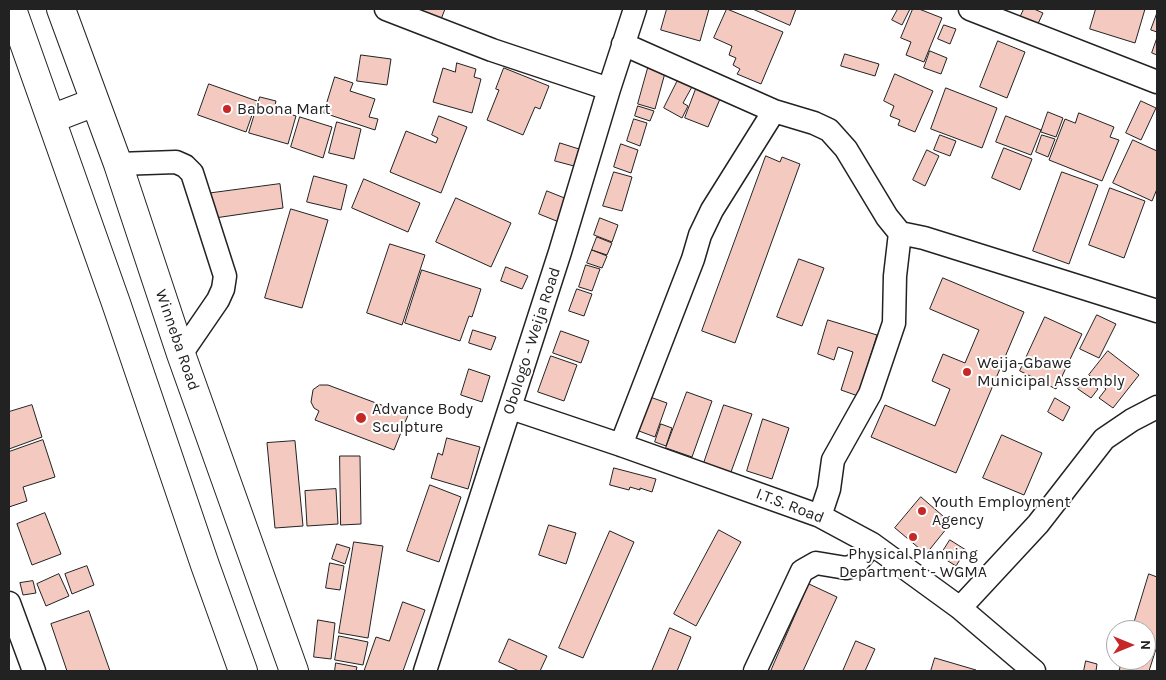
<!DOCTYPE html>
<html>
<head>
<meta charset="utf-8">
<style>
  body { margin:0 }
  #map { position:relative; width:1166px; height:680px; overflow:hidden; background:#fff; font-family:Karla,sans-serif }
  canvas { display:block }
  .frame { position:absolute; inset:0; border:10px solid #222; pointer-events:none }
  .north { position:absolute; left:1106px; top:620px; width:50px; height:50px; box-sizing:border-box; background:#fff; border:1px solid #a7a7a7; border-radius:50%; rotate:90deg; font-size:14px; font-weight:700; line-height:20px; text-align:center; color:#222 }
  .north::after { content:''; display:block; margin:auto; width:18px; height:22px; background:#c62828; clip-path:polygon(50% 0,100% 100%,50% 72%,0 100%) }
</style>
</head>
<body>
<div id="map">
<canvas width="1166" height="680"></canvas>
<div class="frame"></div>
<div class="north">N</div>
</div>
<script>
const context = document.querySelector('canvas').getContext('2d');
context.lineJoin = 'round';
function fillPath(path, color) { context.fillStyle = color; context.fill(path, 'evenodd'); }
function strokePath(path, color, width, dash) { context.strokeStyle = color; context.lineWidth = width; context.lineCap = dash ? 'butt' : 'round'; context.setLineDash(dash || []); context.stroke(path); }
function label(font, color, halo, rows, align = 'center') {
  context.font = font + ' Karla,sans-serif'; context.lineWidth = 4; context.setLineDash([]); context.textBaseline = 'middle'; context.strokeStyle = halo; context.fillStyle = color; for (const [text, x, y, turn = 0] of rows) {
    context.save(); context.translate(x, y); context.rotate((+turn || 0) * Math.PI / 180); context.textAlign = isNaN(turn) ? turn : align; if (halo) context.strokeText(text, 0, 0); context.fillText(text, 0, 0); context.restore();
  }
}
const building = new Path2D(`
  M409 9H445L440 22Z
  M667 9H709L700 41 661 30Z
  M727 9 783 32 761 84 737 74 740 69 733 65 736 58 729 55 732 46 714 38Z
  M753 9H796L790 25Z
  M898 9H910L902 25 892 20Z
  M913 9H919L942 18 924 62 906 55 911 42 901 38Z
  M1024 9H1034L1043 13 1036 28 1019 20Z
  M1096 9H1145L1135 43 1090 29Z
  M1157 13V32L1151 30Z
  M944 25 956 29 950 44 938 39Z
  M1157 38V55L1152 53Z
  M998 41 1025 52 1007 98 980 87Z
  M930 51 947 58 941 74 924 68Z
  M845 54 879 64 875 76 841 66Z
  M361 55 391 59 387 85 357 81Z
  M457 63 476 69 474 77 481 79 472 113 433 102 443 68 455 72Z
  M504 68 549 86 540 109 535 107 523 135 487 120 499 90 496 89Z
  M648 68 665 73 655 109 638 104Z
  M895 74 933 91 915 132 898 125 900 120 890 116 894 106 884 101Z
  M335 77 353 83 350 91 375 99 369 117 378 119 375 130 324 113Z
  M679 78 693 85 683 103 688 106 682 118 664 108Z
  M209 84 257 101 246 132 198 115Z
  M946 88 997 108 982 148 931 129Z
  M696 89 720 99 708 127 685 118Z
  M260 97 276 101 274 109 296 116 288 144 249 133Z
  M1141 101 1156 108 1141 140 1126 133Z
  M638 106 654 111 650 121 635 116Z
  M1048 112 1063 118 1056 137 1041 132Z
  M1079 113 1114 127 1110 137 1119 140 1102 181 1049 160 1065 119 1075 123Z
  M439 116 467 127 441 193 390 172 406 131 436 143 438 138 432 135Z
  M1006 116 1041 130 1031 155 996 142Z
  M300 117 332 127 323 158 291 147Z
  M634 119 647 123 640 146 627 141Z
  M337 122 361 129 354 159 329 153Z
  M940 135 956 141 950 156 934 150Z
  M1042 135 1055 139 1048 157 1036 152Z
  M1133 140 1157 151V189L1152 201 1113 183Z
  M560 143 579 149 574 166 555 161Z
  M621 144 638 150 631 173 614 167Z
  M1004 148 1032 159 1020 190 992 178Z
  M927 150 939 156 925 186 913 180Z
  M766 156 780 162 782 157 800 164 735 343 702 331Z
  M614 172 632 177 622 211 603 206Z
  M1062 172 1098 185 1069 264 1033 251Z
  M314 176 347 185 341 210 307 202Z
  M364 179 420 203 408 232 352 208Z
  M280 184 283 208 208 219 205 194Z
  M1110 188 1145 201 1124 258 1089 245Z
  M547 191 567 199 559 222 539 214Z
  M456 198 511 223 491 267 436 242Z
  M291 209 328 220 302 308 265 298Z
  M600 218 618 225 612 242 594 235Z
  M597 237 612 243 607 255 592 250Z
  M390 244 425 255 402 325 367 313Z
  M592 250 607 256 602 268 587 263Z
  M799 259 824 268 802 326 777 317Z
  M586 265 600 269 592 291 579 287Z
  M506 267 528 276 522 289 501 281Z
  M422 270 481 289 472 317 469 316 460 341 405 323Z
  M943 278 1024 312 956 473 871 437 885 405 935 426 950 389 932 381 943 354 965 363 979 330 930 309Z
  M577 289 592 294 584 316 569 311Z
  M1097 315 1116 324 1099 358 1080 349Z
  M1045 317 1082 334 1056 389 1020 371Z
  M828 320 877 335 858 396 841 390 853 352 838 347 834 360 818 354Z
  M473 330 496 337 491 350 469 343Z
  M561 331 589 341 581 363 553 353Z
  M1108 351 1139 375 1113 408 1099 398 1106 389 1089 375Z
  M551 356 577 365 564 401 538 392Z
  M469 369 490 376 482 402 461 395Z
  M1086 379 1098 389 1091 398 1078 389Z
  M320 385H328L408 415 394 450 315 420 319 411 314 408 311 402 313 390Z
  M687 392 712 401 692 457 666 448Z
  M650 397 667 403 655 437 639 431Z
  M1055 398 1070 407 1063 421 1048 412Z
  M32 405 42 437 9 449V412Z
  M724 405 752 414 731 472 704 463Z
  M763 419 789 428 772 479 747 471Z
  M661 424 672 428 666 446 655 442Z
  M1002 435 1042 453 1024 495 983 478Z
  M447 438 480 447 468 489 431 478 438 453 442 455Z
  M43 440 55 477 23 487 27 501 9 507V452Z
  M295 441 303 526 275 528 267 443Z
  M340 456H360L361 524 341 525Z
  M614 468 656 479 652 492 640 488V490L630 487 629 490 610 485Z
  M430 485 461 497 439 562 407 551Z
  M336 489 338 524 307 526 305 491Z
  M921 497 951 523 926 554 895 528Z
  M45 513 61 554 32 565 17 524Z
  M549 525 576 533 566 564 539 555Z
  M719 530 741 542 696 626 674 614Z
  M610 531 634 542 583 658 559 648Z
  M950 540 966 550 956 566 940 556Z
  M354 542 383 546 368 638 339 633Z
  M337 544 350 548 345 564 332 559Z
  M330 563 344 566 340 590 326 588Z
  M87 566 94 585 72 594 65 574Z
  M59 574 69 596 46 606 37 584Z
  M1149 574 1157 577V646L1149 671H1119L1122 660H1146V630H1132Z
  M33 581 36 593 23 595 20 583Z
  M809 584 837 597 803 671H771Z
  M403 602 425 610 403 671H364L376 637 389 641Z
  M89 611 110 671H67L51 624Z
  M318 620 335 623 331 659 314 657Z
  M670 628 691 637 677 671H652Z
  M339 636 368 642 363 665 335 660Z
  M509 639 547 656 540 671H519L499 662Z
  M856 641 875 649 865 671H843Z
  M935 658 976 670 975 671H931Z
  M1086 661 1097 664 1096 671H1084Z
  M336 663 357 667 356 671H335Z`);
fillPath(building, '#f3c9c0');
strokePath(building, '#222', 1);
const minor = new Path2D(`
  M386 9 492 50 609 89
  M970 9 1157 82
  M623 44 774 111 814 123 829 130 846 149 887 217 900 233 924 238 1157 311
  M118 164 176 162 185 166 192 173 225 276 223 289 218 300 181 354
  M511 408 621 445 820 516 872 544 960 608 1034 671
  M621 445 693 259 700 235 712 210 774 111
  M820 516 829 489 833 460 870 394 894 323 895 276 900 233
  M9 603 34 671
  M960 608 1038 524 1104 439 1132 420 1157 407
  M425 671 560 252 609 89 635 9
  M755 671 802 571 816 563 846 568 854 566 872 544`);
const highway = new Path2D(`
  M12 9 116 303 205 565 243 671
  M61 9 118 164 181 354 294 671
  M51 119 95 102`);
strokePath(minor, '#222', 25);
strokePath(highway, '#222', 30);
strokePath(minor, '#fff', 22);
strokePath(highway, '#fff', 28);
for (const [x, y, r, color] of [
  [227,109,5,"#c62828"],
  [967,372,5,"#c62828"],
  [361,418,6,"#c62828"],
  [922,511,5,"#c62828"],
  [913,537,5,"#c62828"]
]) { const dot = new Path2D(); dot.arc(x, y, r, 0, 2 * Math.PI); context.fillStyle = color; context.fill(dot); strokePath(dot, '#fff', 2); }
label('16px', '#222', '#fff', [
  ["Babona Mart",237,109],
  ["Weija-Gbawe",977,363],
  ["Municipal Assembly",977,381],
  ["Advance Body",372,409],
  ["Sculpture",372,427],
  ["Youth Employment",932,502],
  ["Agency",932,520],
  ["Physical Planning",913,554,"center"],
  ["Department - WGMA",913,572,"center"]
], 'left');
label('16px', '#222', '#fff', [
  ["Winneba Road",177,340,71],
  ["Obologo - Weija Road",532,341,-72],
  ["I.T.S. Road",790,506,21]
]);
</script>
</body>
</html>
